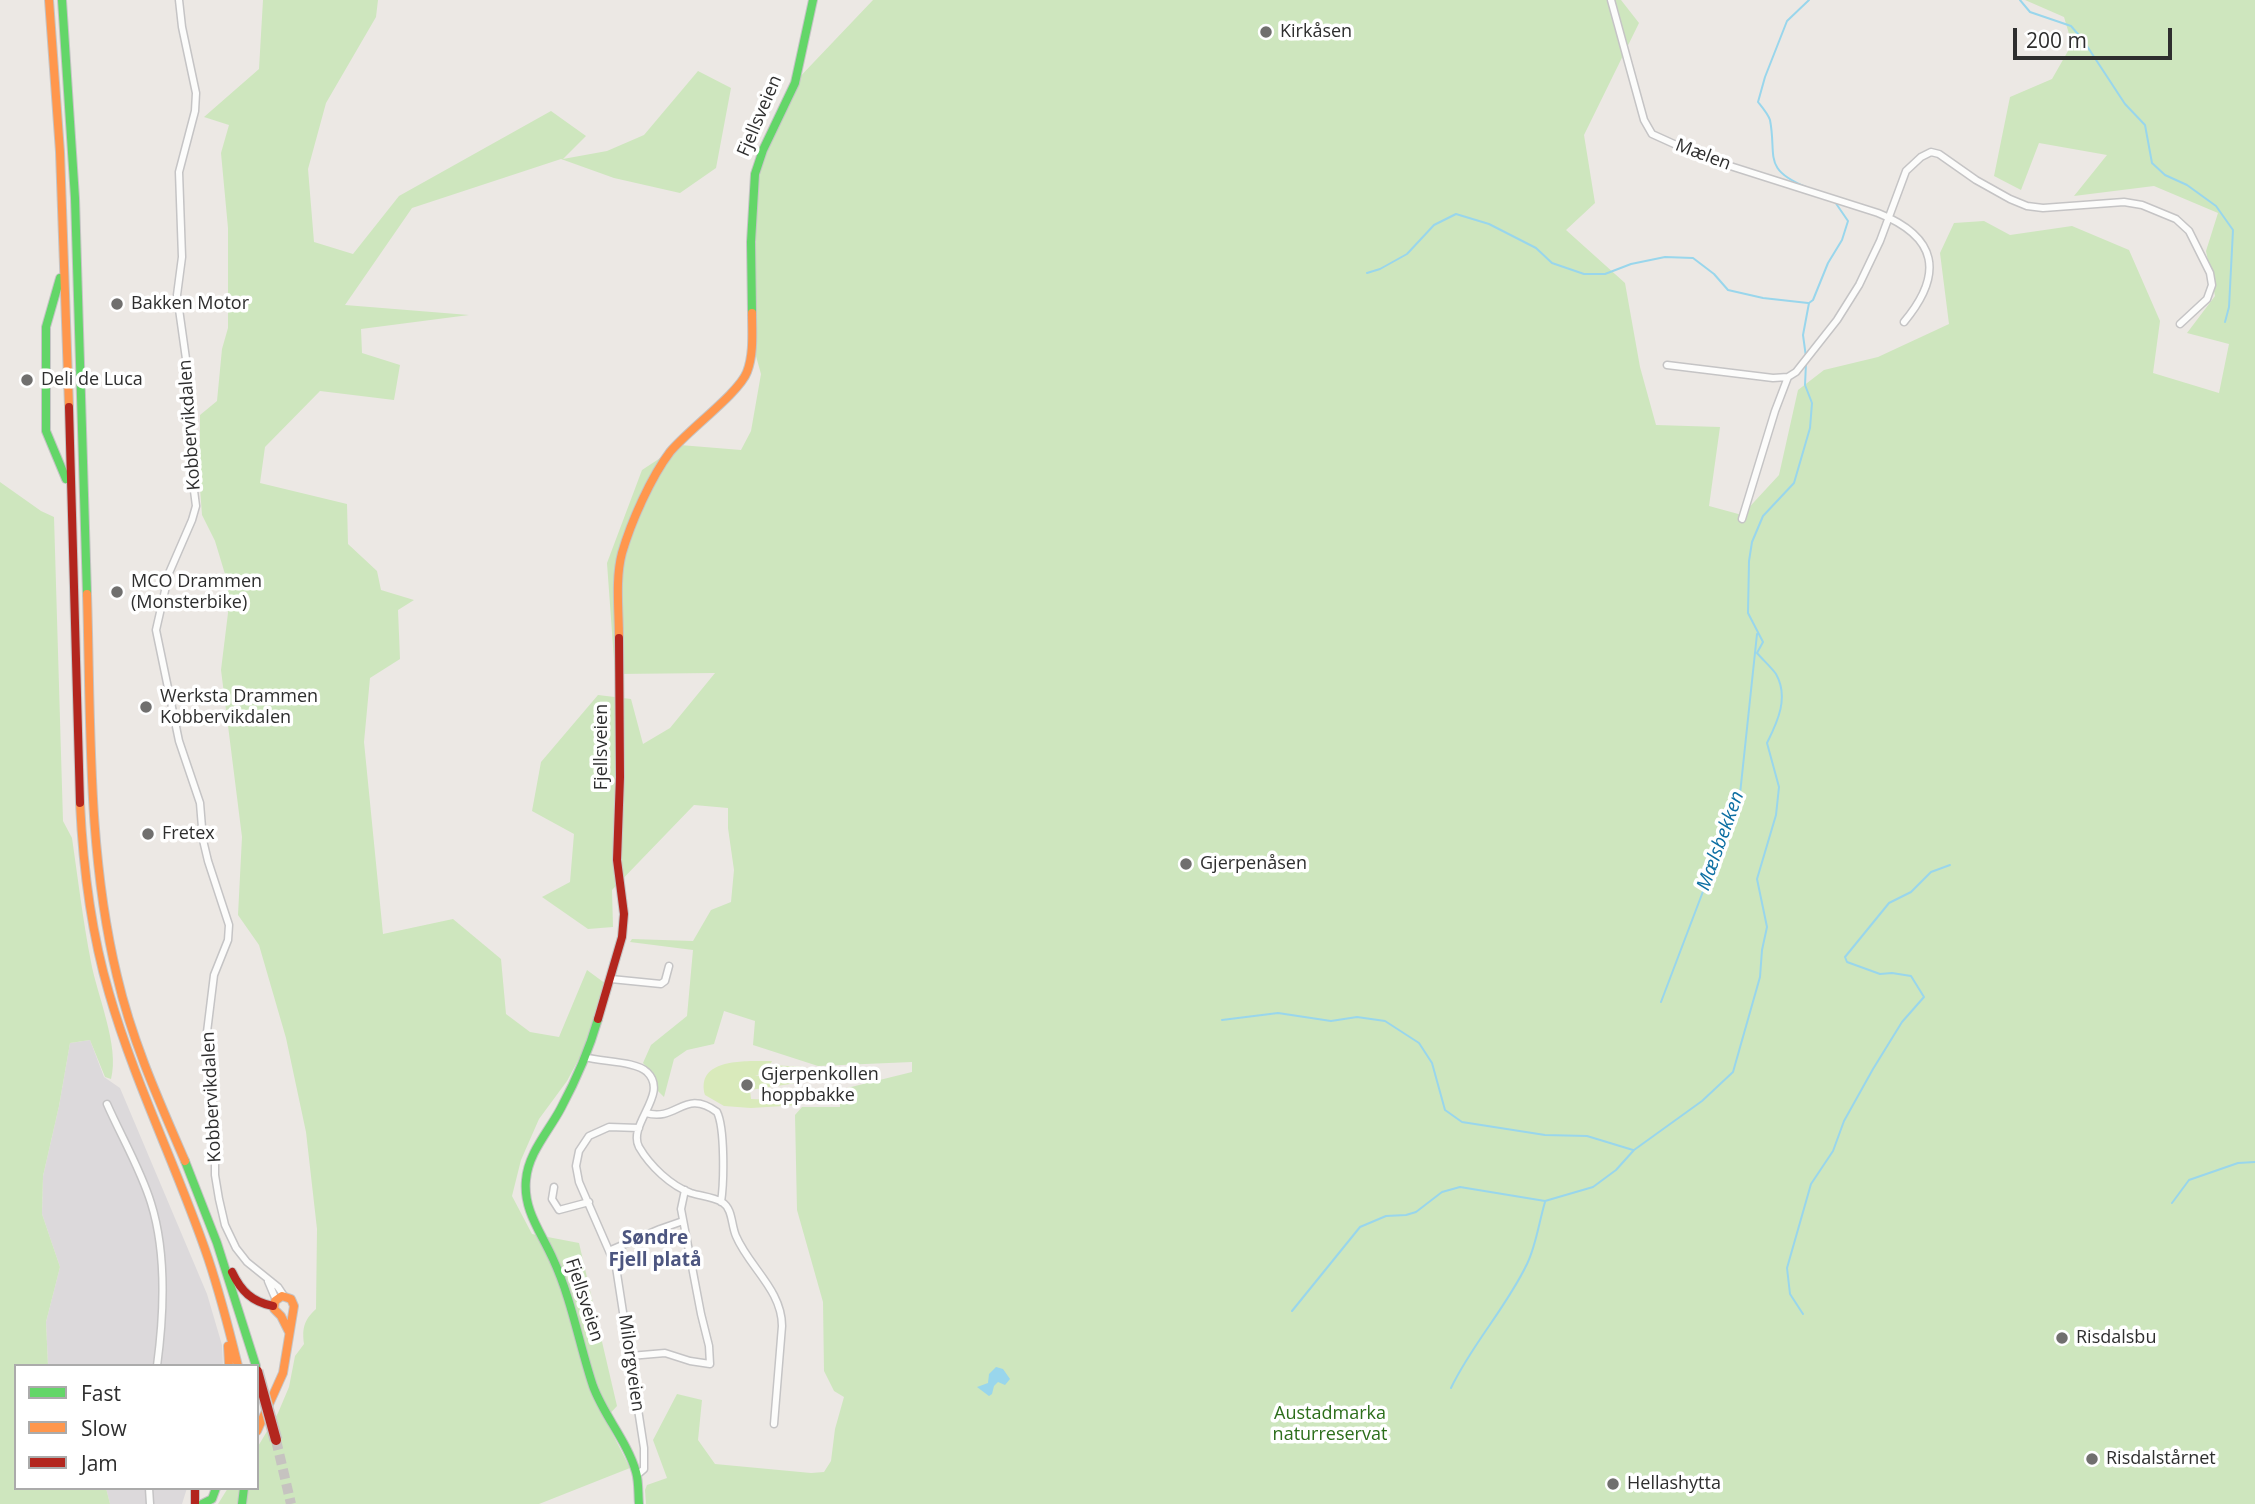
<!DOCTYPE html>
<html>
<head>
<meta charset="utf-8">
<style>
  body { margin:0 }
  #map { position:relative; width:2255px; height:1504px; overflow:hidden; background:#ece8e4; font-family:"Open Sans",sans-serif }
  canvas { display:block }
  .legend { position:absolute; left:14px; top:1364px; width:245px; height:126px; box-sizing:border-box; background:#fff; border:2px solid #ababab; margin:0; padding:9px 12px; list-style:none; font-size:21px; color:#2e2e2e }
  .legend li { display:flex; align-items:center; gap:14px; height:35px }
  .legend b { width:35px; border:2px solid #ababab }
  .scale { position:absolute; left:2013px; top:28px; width:159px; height:32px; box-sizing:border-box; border:4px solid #2e2e2e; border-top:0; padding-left:9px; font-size:21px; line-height:24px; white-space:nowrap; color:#2e2e2e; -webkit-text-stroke:5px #fff; paint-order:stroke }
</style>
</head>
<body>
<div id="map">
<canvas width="2255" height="1504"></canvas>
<ul class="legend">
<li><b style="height:9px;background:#63d668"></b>Fast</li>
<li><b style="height:9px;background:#ff974d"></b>Slow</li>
<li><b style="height:9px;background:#b3261e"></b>Jam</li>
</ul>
<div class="scale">200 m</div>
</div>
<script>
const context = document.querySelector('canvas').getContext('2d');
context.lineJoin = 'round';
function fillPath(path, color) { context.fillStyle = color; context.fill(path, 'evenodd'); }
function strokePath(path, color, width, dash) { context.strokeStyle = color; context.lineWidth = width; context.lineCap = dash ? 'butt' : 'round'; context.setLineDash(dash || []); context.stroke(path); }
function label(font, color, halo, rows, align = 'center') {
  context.font = font + ' "Open Sans",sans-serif'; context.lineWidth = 7; context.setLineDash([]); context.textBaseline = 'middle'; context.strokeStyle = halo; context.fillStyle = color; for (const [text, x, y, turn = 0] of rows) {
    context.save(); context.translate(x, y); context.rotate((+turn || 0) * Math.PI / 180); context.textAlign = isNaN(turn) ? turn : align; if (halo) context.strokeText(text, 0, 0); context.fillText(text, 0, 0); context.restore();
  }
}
fillPath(new Path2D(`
  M90 1040 104 1077 120 1088 207 1294 222 1345 223 1366H48L46 1322 60 1267 42 1214 43 1176 59 1106 70 1043Z
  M106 1488H187L182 1504H110Z`), '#dcd9db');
fillPath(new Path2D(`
  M263 0H378L376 17 326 103 308 169 314 242 353 254 399 196 551 111 586 136 563 159 607 151 644 135 698 71 731 88 716 168 680 193 614 178 561 159 412 208 345 305 469 315 361 329 362 353 400 365 394 400 320 391 265 447 260 483 347 504 348 544 377 571 381 590 414 600 398 610 400 659 370 678 364 742 383 934 453 919 501 959 506 1014 530 1032 559 1037 587 970 606 984 582 1053 567 1081 539 1119 521 1160 512 1196 532 1234 579 1243 617 1406 605 1419 630 1468 539 1504H218L228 1488H257V1448L278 1413 289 1387 295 1356 304 1344C302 1328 304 1320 316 1309L317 1229 306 1132 286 1038 259 945 238 915 242 837 221 670 228 613V584L215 541 202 515 200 488V415L217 401 222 349 228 328V228L221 153 229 125 204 117 259 69Z
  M873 0H1621L1639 23 1584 135 1595 203 1566 230 1625 283 1640 367 1656 425 1720 427 1709 506 1742 515 1779 475 1798 390 1824 370 1878 357 1949 324 1940 253 1954 223 1984 221 2010 235 2072 226 2129 250 2160 321 2153 373 2219 393 2229 344 2187 333 2215 296 2206 251 2218 213 2154 186 2074 196 2107 155 2039 143 2021 190 1994 176 2010 97 2052 79 2072 44 2064 17 2025 0H2255V1504H646L645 1490 647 1485 667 1478 653 1440 677 1394 702 1400 698 1440 715 1464 811 1473 824 1472 831 1461 835 1429 844 1397 834 1391 824 1371 823 1302 797 1210 795 1115 802 1107H840V1091L843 1089 912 1072V1062L818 1066 753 1045 755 1021 724 1011 714 1044 687 1050 674 1059 664 1097 658 1091 654 1076 643 1063 651 1045 687 1016 693 950 630 942 632 939 693 941 711 910 731 902 734 870 728 828V808L694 805 612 890 613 927 588 929 542 897 570 882 574 834 532 811 541 762 598 695 631 699 643 744 670 728 715 673 615 674 607 563 642 470 680 445 741 450 751 431 761 374 752 342 754 178 794 83Z
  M0 482 41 511 54 517 63 821 72 838C78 879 83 921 91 962 97 995 120 1047 111 1079L105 1077 90 1040 70 1043 59 1106 43 1176 42 1214 60 1267 46 1322 48 1366H16V1488H106L110 1504H0Z`), '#cee6be');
fillPath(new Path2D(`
  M772 1061 770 1065 806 1067H781L755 1076 842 1071 843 1076 750 1090 751 1099 800 1101V1105L751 1108 724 1106 705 1095C695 1057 748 1061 772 1061Z`), '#d9eabb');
fillPath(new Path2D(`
  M996 1367 1003 1369 1010 1379 1005 1385 998 1382 994 1386 992 1394 989 1396 977 1387 988 1383 989 1374Z`), '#99d6ec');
strokePath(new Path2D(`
  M2020 0 2030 12 2071 26 2083 40 2125 104 2145 125 2152 163 2165 175 2187 185 2216 206 2233 230 2229 307 2225 322
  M1806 187C1762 169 1777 156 1770 120 1768 114 1762 107 1758 102L1765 77 1787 21 1809 0
  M1367 273 1380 269 1407 254 1434 225 1456 214 1489 224 1536 248 1552 263 1584 274H1605L1631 264 1665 257 1693 258 1714 274 1728 290 1763 298 1808 303
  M1806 357 1803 335 1809 303 1813 300 1828 263 1842 240 1848 221 1835 202
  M1661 1002 1740 794 1757 634
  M1222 1020 1278 1013 1331 1021 1357 1017 1385 1021 1419 1043 1432 1063 1445 1110 1462 1122 1545 1135 1587 1136 1633 1150
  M2172 1203 2189 1180 2238 1163 2255 1162
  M1292 1311 1360 1227 1386 1216 1406 1215 1416 1212 1442 1192 1460 1187 1545 1201 1593 1187 1616 1170 1634 1150 1702 1101 1733 1072 1760 977 1762 950 1767 927 1757 879 1776 815 1779 787 1767 743C1778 721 1789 697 1776 674 1771 667 1763 660 1757 653L1763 642 1748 613 1749 561 1752 542 1763 516 1794 483 1810 428 1812 403 1805 385 1806 363
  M1803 1314 1790 1294 1787 1268 1811 1184 1833 1151 1844 1121 1873 1069 1902 1022 1924 997 1911 976 1892 973 1880 974 1847 962 1845 957 1889 903 1911 892 1931 872 1950 865
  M1451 1388C1472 1344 1506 1308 1527 1264 1536 1246 1539 1222 1545 1202`), '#99d6ec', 2);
strokePath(new Path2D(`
  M276 1440 291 1504`), '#c6c3c0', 10, [10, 5]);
const street = new Path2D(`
  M179 0 182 27 196 93 195 111 179 172 182 257 177 295 188 373 190 460 196 506 192 520 169 573 156 630 179 741 200 803 203 840 208 861 229 925 228 940 214 975 207 1032 215 1125V1175L219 1199 225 1225 236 1248 247 1262 278 1287 284 1296
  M1611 0 1644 120 1652 134 1705 158 1878 213C1938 237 1944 274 1904 322
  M1667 365 1773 378 1788 377 1796 372 1837 320 1859 285 1880 241 1906 171 1921 157 1931 152 1939 154 1976 180 2010 199 2027 206 2043 208 2124 202 2142 205 2176 219 2189 231 2210 273 2212 285 2207 299 2180 324
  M1742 519 1775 411 1788 377
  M611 979 661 984 665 981 669 966
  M585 1057C601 1062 636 1061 647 1072 670 1094 627 1124 639 1147 650 1166 671 1186 691 1193 701 1196 713 1197 722 1202 733 1209 731 1225 736 1236 749 1267 782 1290 782 1326L774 1424
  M107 1104C121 1136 141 1170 151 1203 167 1254 164 1314 157 1366
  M646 1113C678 1122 684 1088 717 1112 725 1128 724 1183 721 1202
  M554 1187 552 1199 559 1210 589 1202
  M611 1250 660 1229 683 1221
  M268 1281 276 1300
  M630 1356 665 1353 690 1361 710 1364 709 1346 701 1314 681 1209 685 1190
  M637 1475 644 1469V1448L616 1267 579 1182 576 1166 579 1151 589 1136 609 1127 639 1128
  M149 1488 150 1504`);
const fast = new Path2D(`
  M62 0 75 198 87 594
  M60 278 46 327V431L66 479
  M752 313 751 242 755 174 763 150 795 83 813 0
  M598 1019C589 1050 576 1080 561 1108 549 1131 528 1153 526 1180 523 1210 541 1232 553 1259 572 1300 579 1344 593 1386 604 1416 627 1441 636 1472 639 1482 638 1494 639 1504
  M185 1161 217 1243 256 1366
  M202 1504 212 1499 216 1488
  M242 1504 244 1488`);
const slow = new Path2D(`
  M49 0 60 152 69 407
  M87 594C91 721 87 852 117 976 132 1041 159 1101 185 1161
  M619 638C619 611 615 579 622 553 631 522 651 477 670 452 688 430 739 393 747 372 754 354 752 332 752 313
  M80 803C83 867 91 932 109 993 135 1084 178 1169 208 1258 220 1294 229 1329 238 1366
  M228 1346 229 1366
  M257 1431 283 1373 294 1306 291 1299 282 1296 275 1301 274 1309 281 1316 289 1332`);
const jam = new Path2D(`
  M69 407 80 803
  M598 1019 622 937 624 914 617 860 620 777 619 638
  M232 1272C241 1291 252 1302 273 1306
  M195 1488V1504`);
strokePath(street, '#c5c4c5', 9);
strokePath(fast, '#c5c4c5', 10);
strokePath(slow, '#c5c4c5', 10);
strokePath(jam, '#c5c4c5', 10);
strokePath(street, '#fcfcfb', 6);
strokePath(fast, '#63d668', 8);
strokePath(slow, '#ff974d', 8);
strokePath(jam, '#b3261e', 8);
const jamBridge = new Path2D(`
  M257 1371 276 1440`);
strokePath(jamBridge, '#c6c5c4', 13, []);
strokePath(jamBridge, '#b3261e', 10);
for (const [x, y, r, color] of [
  [1266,32,7,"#706f6e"],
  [117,304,7,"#706f6e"],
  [27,380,7,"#706f6e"],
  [117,592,7,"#706f6e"],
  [146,707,7,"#706f6e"],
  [148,834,7,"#706f6e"],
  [1186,864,7,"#706f6e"],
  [747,1085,7,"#706f6e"],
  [2062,1338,7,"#706f6e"],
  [2092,1459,7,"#706f6e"],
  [1613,1484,7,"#706f6e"]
]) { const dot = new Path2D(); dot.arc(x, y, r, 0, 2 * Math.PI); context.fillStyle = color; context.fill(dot); strokePath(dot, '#fff', 2.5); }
label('18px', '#2e2e2e', '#fff', [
  ["Kirkåsen",1280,32],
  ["Bakken Motor",131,304],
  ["Deli de Luca",41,380],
  ["MCO Drammen",131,582],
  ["(Monsterbike)",131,603],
  ["Werksta Drammen",160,697],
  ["Kobbervikdalen",160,718],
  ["Fretex",162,834],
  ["Gjerpenåsen",1200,864],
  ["Gjerpenkollen",761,1075],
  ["hoppbakke",761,1096],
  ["Risdalsbu",2076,1338],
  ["Risdalstårnet",2106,1459],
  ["Hellashytta",1627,1484]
], 'left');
label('18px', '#2e2e2e', '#fff', [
  ["Fjellsveien",760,116,-67],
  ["Mælen",1703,155,21],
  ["Kobbervikdalen",190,425,-94],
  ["Fjellsveien",602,747,-90],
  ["Kobbervikdalen",212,1097,-93],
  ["Fjellsveien",584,1300,72],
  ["Milorgveien",631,1363,82]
]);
label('18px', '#2c6e1b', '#fff', [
  ["Austadmarka",1330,1414],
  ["naturreservat",1330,1435]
]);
label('italic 19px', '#0d6fa3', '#fff', [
  ["Mælsbekken",1721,841,-70]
]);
label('bold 19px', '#4d5680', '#fff', [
  ["Søndre",655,1239],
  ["Fjell platå",655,1261]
]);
</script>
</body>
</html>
